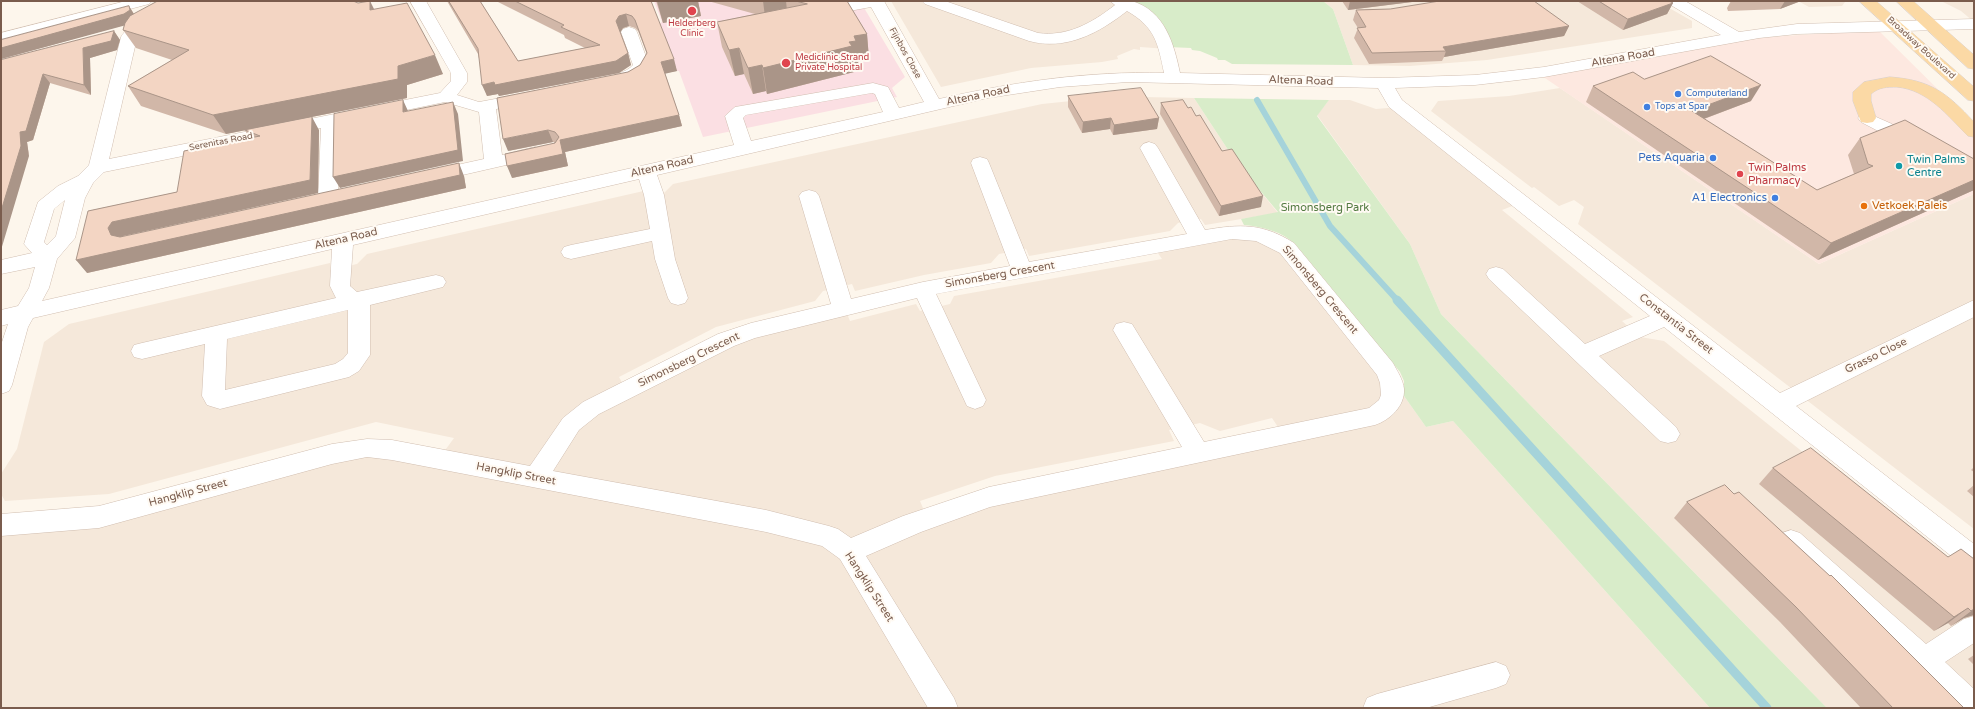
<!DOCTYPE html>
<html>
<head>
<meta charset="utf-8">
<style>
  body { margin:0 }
  #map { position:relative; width:1975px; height:709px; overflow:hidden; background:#fdf6ec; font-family:"Varela Round",sans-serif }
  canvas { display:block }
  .frame { position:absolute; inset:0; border:2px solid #7a5c4d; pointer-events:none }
</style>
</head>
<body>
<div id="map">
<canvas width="1975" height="709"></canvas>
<div class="frame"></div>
</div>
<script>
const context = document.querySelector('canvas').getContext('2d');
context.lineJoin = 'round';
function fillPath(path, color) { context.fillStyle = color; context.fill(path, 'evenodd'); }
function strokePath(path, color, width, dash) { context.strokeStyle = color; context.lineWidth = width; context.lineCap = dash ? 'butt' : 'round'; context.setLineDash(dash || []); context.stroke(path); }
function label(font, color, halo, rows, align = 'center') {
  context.font = font + ' "Varela Round",sans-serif'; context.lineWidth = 4; context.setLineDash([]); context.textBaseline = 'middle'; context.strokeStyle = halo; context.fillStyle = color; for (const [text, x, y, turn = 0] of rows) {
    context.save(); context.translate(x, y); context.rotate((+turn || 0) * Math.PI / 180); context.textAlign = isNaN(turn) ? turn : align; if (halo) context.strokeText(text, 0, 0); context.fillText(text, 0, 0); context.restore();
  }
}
fillPath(new Path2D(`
  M891 1H1119L1126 4 1168 49 1140 47V50L1134 49 1117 56 1118 59 1102 62 1031 68 941 87Z
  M1323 1H1657L1692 21V28L1487 60 1410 66 1353 65 1333 9Z
  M1798 1H1844L1845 2 1842 6 1809 7Z
  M1941 1H1974V22L1961 11Z
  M1560 88 1819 264 1974 194V529L1578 224 1584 207 1574 200 1559 206 1534 187 1532 188 1431 111 1438 101 1509 96Z
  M1142 97 1194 98 1234 159 1278 213 1205 225 1201 219 1178 223 1170 231 1029 256 1026 249 999 254 991 263 924 275 855 291 852 284 823 291 815 301 716 327 619 377 627 391 727 342 845 309 850 321 916 304 920 311 950 304 954 296 1162 259 1153 246 1231 232 1271 237 1394 394 1404 396 1426 427 1453 421 1710 708H1V528L331 455 438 460 454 438 376 422 109 494 5 501 1 494V474L17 449 44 342 69 324 330 263V270L357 264 367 254 648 190 654 195 664 193 673 184 1042 104 1091 99ZM1272 418 1284 436 928 520 920 501 995 476 1174 441 1169 430 1200 423 1220 431Z
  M1329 100H1350L1376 109 1399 107 1520 203 1502 210 1633 317 1622 321 1640 337 1664 341 1974 589V708H1827L1441 314 1410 244 1317 115Z`), '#f5e8da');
fillPath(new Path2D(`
  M1878 30 1974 125V194L1819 264 1539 74 1738 39Z`), '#fde8e0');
fillPath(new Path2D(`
  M654 1H860L905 77 892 88 897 97 703 137 679 71H677L658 24 662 22Z`), '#fbdfe3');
fillPath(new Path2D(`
  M1119 1H1323L1333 9 1353 65 1232 64 1225 60H1218L1217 58 1200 51 1192 50 1191 48 1168 47 1161 28Z
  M1194 98 1329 100 1317 116 1410 244 1441 314 1827 708H1710L1453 421 1426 427 1404 396V381L1400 372 1295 244C1281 231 1263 227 1244 225L1241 219 1278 212 1236 162Z`), '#d8ecc9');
strokePath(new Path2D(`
  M1257 100 1330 226 1398 301`), '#a5d3da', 6);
strokePath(new Path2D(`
  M1397 300 1767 708`), '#a5d3da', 9);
const minor = new Path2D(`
  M126 1H152L149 4 1 43V33Z
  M410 1H426L467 73V82L457 95 479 102 527 93 533 94 536 98 533 102 496 109 502 155 535 147 541 149 544 153 541 157 432 182 425 180 423 176 425 172 484 159 479 112 445 102 339 124 338 199 335 203 328 205 321 203 318 199 321 128 104 172 93 183 85 198 75 238 57 259 49 288 42 301 734 145 725 116 735 107 741 106 873 83 888 87 899 108 924 102 871 7 822 16 816 14 814 11 816 8 851 1H884L939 99C1013 82 1088 71 1164 73 1158 43 1155 27 1127 11 1099 33 1066 51 1029 41L925 4 922 1H945L1038 33C1067 37 1092 23 1115 5L1110 1C1117 1 1126 0 1132 1 1165 11 1174 44 1180 73L1384 78 1475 75 1544 67 1721 35 1669 4 1666 1H1685L1739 32 1797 24 1974 19V29L1797 34 1759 38 1544 77 1475 85 1395 88 1402 100 1780 393 1974 300V317L1796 406 1974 544V570L1965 567 1664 327 1599 356 1676 427 1680 434 1676 441 1668 443 1660 441 1489 279 1486 274 1489 269 1496 267 1503 269 1585 344 1650 316 1389 107 1378 88 1128 82 1060 87 988 98 657 175 664 195 675 259 688 298 685 303 678 305 671 303 668 298 655 259 652 241 571 259 564 257 561 252 564 247 571 245 650 229 644 195 639 179 353 245 350 286 357 292 436 275 443 277 446 282 443 287 370 305V355L359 371 349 377 220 409 207 405 202 396 205 344 142 359 134 357 131 351 134 345 142 343 336 298 330 286 332 249 33 318 28 327 12 385 9 391 1 394V345L8 324 1 326V310L18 306 29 288 35 267 1 274V260L32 253 24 244 38 202 58 186 78 176 89 165 121 37C128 26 143 12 157 16L159 19 137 38 109 159 440 93 451 81V73ZM872 93 875 94 883 112 751 141 743 118 746 115ZM65 200 56 236 47 245 44 242 54 209ZM348 310V353L343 359 335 364 225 390 227 339Z
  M629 27 635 29 637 32 649 65 639 79 617 85 611 84 609 80C614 72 625 74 633 65L621 32 623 29Z
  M1867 113 1892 124 1895 128 1892 132 1886 133 1880 132 1861 122 1858 118 1861 114Z
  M1149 142 1155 144 1158 148 1205 230C1240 224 1263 223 1294 243L1393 363C1397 371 1403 379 1404 389 1405 406 1390 420 1375 425L990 507 921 532 866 556 954 698 958 708H928L840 559 822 546 766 532 392 460 367 457 332 464 99 528 1 536V514L99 506 332 444 367 439 392 440 530 466 563 418 583 402 718 334 751 323 831 304 799 196 802 192 809 190 816 192 819 196 851 299 923 282 1010 266 971 163 973 159 980 157 987 159 989 163 1029 262 1187 234 1140 148 1143 144ZM1232 239 1256 241 1280 253 1377 375 1380 383 1381 395 1379 400 1369 408 1204 442 1132 324 1124 322 1116 324 1113 330 1182 447 989 487 903 516 851 538 838 529 829 526 766 510 553 471 579 430 599 414 734 346 755 338 917 298 967 406 975 409 983 406 986 400 936 294Z
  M1791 530 1800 533 1926 644 1964 619 1974 616V643L1945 662 1974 689V708H1954L1914 669 1782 549 1778 541 1782 533Z
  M1496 662 1506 666 1510 675 1506 684 1496 688 1426 708H1363L1367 698 1377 694Z`);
const major = new Path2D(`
  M1859 1H1876L1974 87V101L1968 100Z
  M1896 1H1913L1974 55V69L1968 68Z
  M1890 77C1931 80 1947 93 1974 122V137L1968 136C1947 115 1928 90 1897 87 1887 87 1879 87 1871 94V101L1876 118 1873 122 1867 123 1861 122 1853 101V92L1864 82Z`);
strokePath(minor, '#d1beb0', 1);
strokePath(major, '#dad1cd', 1);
fillPath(minor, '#fff');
fillPath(major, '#fbd9a5');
fillPath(new Path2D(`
  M447 1H480L518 61 585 48 565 38 564 35 496 1H651L677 71 665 73 679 115 682 126 565 152 568 166 512 178 555 142H553L508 151 628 72 640 65 647 54 638 31 635 28 629 26 623 28 620 32 628 53 631 65 619 73 499 96 498 94 487 96 478 54Z
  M656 1H698L701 16 663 23Z
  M708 1H847L867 34 869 59 858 62 859 67 854 68V72L767 94 766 91 753 94 744 74 735 76 722 47 717 22 755 14Z
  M1342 1H1420L1348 10Z
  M1577 1H1669L1673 3 1667 14 1623 30Z
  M1731 1H1801L1780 9 1728 11 1727 8Z
  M129 6 134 14 374 9 443 74 407 85V98L226 134 141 106 128 86 172 60 136 48 123 30 124 25 1 59V40Z
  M1390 9 1569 26 1564 36 1444 57 1442 61 1369 64 1354 38 1358 28 1353 20 1356 10Z
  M114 31 120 40 117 50 90 58 91 95 50 83 33 140 27 142 29 156 1 60Z
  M1644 79 1751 101 1704 119 1817 190 1854 174 1848 155 1860 138 1974 159V190L1818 260 1586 102 1593 86Z
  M1068 96 1159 118 1157 129 1113 135 1110 129 1082 133 1068 107Z
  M1161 103 1196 116 1222 151 1261 207 1219 216 1160 114Z
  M245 130H319L318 193 123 236 122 237 464 176 466 188 87 273 88 211 177 192 249 138Z
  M1974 467V472L1971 470Z
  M1773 468 1948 557 1974 559V615L1964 618 1951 626 1948 623 1934 631 1759 484Z
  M1974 485V497L1967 491Z
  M1687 502 1964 708H1861L1780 622 1674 518Z
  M1974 655V665L1968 659Z`), '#d1b7a8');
fillPath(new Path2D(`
  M370 1 379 19 370 10Z
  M657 1H698L701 16 663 23Z
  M763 1H786L787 11 765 17Z
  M1350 1H1420L1348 10Z
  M1785 1H1801L1780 9Z
  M1673 3 1667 14 1623 30 1628 19Z
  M129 6 135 16 130 24 1 59V48Z
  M626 14 629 26 623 28 620 33 616 21 619 16Z
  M1569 26 1564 36 1444 57 1446 51 1443 47Z
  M114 31 120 40 117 50 90 58 91 95 84 85 83 48Z
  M867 34 869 59 858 62 859 67 854 68V72L767 94 763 68 849 42 854 36Z
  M739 48 744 74 735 76 729 50Z
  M628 53 631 65 619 73 499 96 498 94 487 96 482 85Z
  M435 55 443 74 407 85V98L226 134 213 115 398 66Z
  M674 59 677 71 664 74 661 62Z
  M762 65 766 91 753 94 748 68Z
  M43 74 50 83 33 140 27 142 29 156 1 250V211L20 132Z
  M1761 85 1751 101 1682 127 1692 111Z
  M403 100 408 111 403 112Z
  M453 102 458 114 463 161 340 188 333 177Z
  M679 115 682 126 565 152 568 166 512 178 507 166 560 140Z
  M312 117 319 130 318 193 123 236 119 241 111 235 108 228 112 222 310 180Z
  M1111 118 1110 129 1082 133 1083 122Z
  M1159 118 1157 129 1113 135 1114 125Z
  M548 130 553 142 508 151 503 139Z
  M459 163 464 176 466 188 87 273 76 260Z
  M1974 180V190L1818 260 1831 243Z
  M1263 196 1261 207 1219 216 1221 206Z
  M1968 608 1948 623 1934 631 1954 617Z
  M1974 609V615L1964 618 1951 626Z`), '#aa9588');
const building = new Path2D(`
  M158 1H353L358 3 370 1V10L407 3 435 55 398 66V79L213 115 128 86 189 50 123 30 125 23 130 16Z
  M449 1H480L518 61 600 45 561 27 564 25 515 1H651L674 59 661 62 679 115 560 140 563 154 507 166 505 154 555 143 559 137 555 132 548 130 503 139 497 98 628 72 640 65 647 53 635 20 632 16 626 14 619 16 616 21 628 53 616 61 495 85 494 82 482 85 478 49Z
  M796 1H847L867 34 854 36 856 41 849 42 852 46 763 68 762 65 748 68 739 48 729 50 717 22 807 4Z
  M1440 1H1534L1569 26 1443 47 1446 51 1372 53 1357 28 1366 27 1356 10 1390 9Z
  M1599 1H1669L1673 3 1628 19Z
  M129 6 130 10 124 14 1 48V40Z
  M114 31 111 41 83 48 84 85 43 74 26 131 20 132 21 146 1 211V60Z
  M1711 56 1761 85 1692 111 1817 190 1873 166 1868 164 1860 138 1905 120 1974 159V180L1831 243 1593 86 1633 72 1644 79Z
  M1141 88 1159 118 1114 125 1111 118 1083 122 1068 96Z
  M403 100V112L453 102 458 150 333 177 334 114Z
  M1183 100 1188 108 1191 107 1196 116 1200 115 1222 151 1232 149 1263 196 1221 206 1161 103Z
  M312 117 310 180 112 222 108 228 111 235 120 237 459 163 460 175 76 260 88 211 177 192 184 151 260 136 245 130Z
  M1811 448 1948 557 1961 549 1974 559V609L1971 611 1968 608 1954 617 1773 468Z
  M1725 485 1734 494 1739 492 1830 576 1831 575 1964 708H1893L1796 607 1687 502Z`);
fillPath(building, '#f3d5c3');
strokePath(building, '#aa9588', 1);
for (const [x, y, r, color] of [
  [692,11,5,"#e0444e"],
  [786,63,5,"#e0444e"],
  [1678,94,4,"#3f7fe0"],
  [1647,107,4,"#3f7fe0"],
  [1713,158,4,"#3f7fe0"],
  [1899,166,4,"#0f9aa8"],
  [1740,174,4,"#e0444e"],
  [1775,198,4,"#3f7fe0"],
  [1864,206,4,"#e8710a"]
]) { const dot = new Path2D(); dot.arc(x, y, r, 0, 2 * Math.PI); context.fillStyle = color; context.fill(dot); strokePath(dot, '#fffaf3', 1.5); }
label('9px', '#be3a42', '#fffaf3', [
  ["Helderberg",692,24],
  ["Clinic",692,34],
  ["Mediclinic Strand",795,58,"left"],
  ["Private Hospital",795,68,"left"]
]);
label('9px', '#7a5c4d', '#fffaf3', [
  ["Broadway Boulevard",1921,48,42],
  ["Fijnbos Close",905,53,61],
  ["Serenitas Road",221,142,-11]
]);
label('9px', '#366cbe', '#fffaf3', [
  ["Computerland",1686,94],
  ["Tops at Spar",1655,107]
], 'left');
label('11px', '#7a5c4d', '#fffaf3', [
  ["Altena Road",1623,58,-10],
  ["Altena Road",1301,81,2],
  ["Altena Road",978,96,-12],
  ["Altena Road",662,167,-13],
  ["Altena Road",346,239,-13],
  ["Simonsberg Crescent",1000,275,-10],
  ["Simonsberg Crescent",1320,290,50],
  ["Constantia Street",1676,324,38],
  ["Grasso Close",1876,356,-26],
  ["Simonsberg Crescent",689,360,-26],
  ["Hangklip Street",516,474,11],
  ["Hangklip Street",188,493,-15],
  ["Hangklip Street",869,587,57]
]);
label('11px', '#366cbe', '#fffaf3', [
  ["Pets Aquaria",1705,158],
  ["A1 Electronics",1767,198]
], 'right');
label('11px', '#0d838f', '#fffaf3', [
  ["Twin Palms",1907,160],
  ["Centre",1907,173]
], 'left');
label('11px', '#be3a42', '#fffaf3', [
  ["Twin Palms",1748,168],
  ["Pharmacy",1748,181]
], 'left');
label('11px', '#c56008', '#fffaf3', [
  ["Vetkoek Paleis",1872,206]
], 'left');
label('11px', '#537a41', '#fffaf3', [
  ["Simonsberg Park",1325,208]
]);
</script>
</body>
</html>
